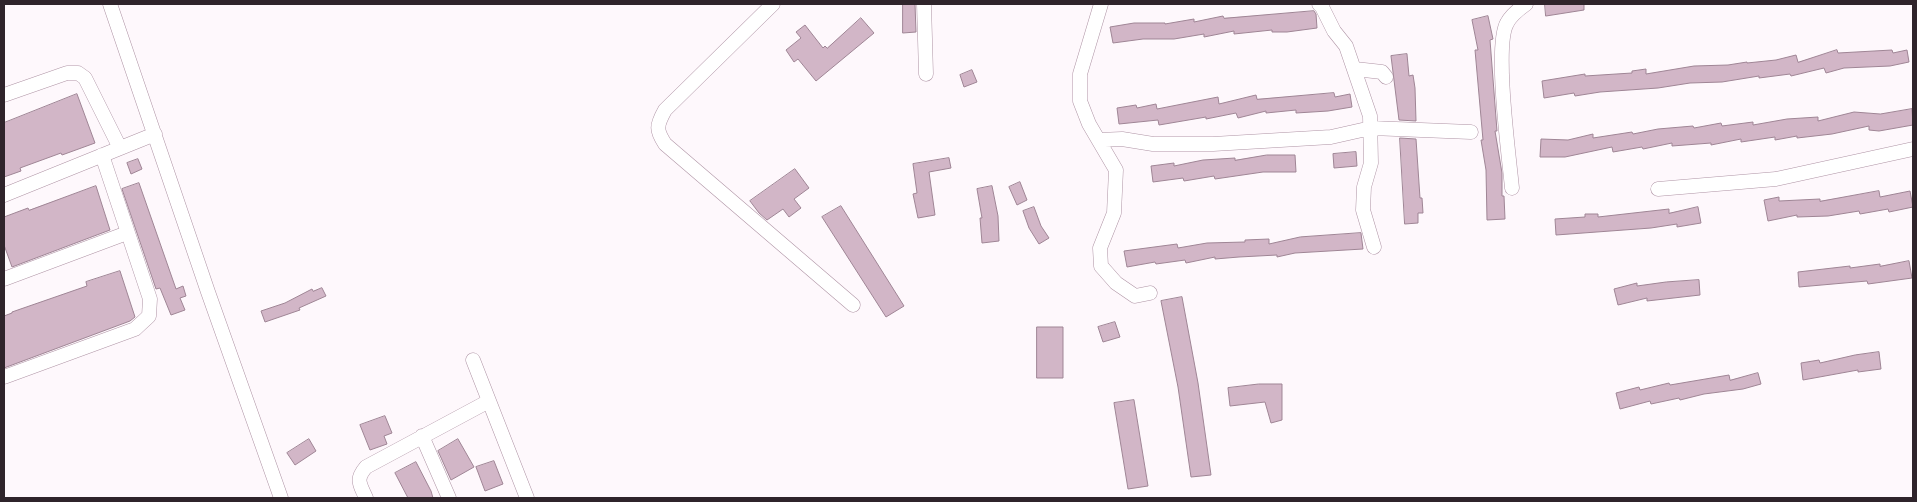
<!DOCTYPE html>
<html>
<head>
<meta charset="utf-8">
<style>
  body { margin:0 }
  #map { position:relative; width:1917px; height:502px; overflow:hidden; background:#fef8fc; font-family:"DM Sans",sans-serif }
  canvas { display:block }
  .frame { position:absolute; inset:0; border:5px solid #2f242b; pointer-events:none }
</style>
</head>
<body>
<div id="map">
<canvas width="1917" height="502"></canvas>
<div class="frame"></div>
</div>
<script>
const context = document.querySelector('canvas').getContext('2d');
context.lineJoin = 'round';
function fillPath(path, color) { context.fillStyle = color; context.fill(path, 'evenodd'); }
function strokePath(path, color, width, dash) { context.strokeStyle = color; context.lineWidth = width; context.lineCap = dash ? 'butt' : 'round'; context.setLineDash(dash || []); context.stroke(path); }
const building = new Path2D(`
  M903 4H915L916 32 903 33Z
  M1545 4H1584V10L1546 16Z
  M1314 11 1316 14 1317 28 1287 32H1272V30L1234 34V31L1204 37V34L1174 39H1143L1113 43 1110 27 1134 23H1165V24L1194 19V22L1223 16 1224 18Z
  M1488 16 1493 39 1490 40 1497 131H1495L1502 173V196H1504L1505 219 1487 220 1486 170 1481 140H1483L1475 50H1478L1472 20Z
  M861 18 874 33 816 81 798 59 794 62 786 50 801 38 796 32 805 25 823 48 825 46 827 48Z
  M1837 50 1838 53 1892 50 1893 53 1907 50 1909 62 1890 66 1844 68 1826 73 1824 68 1791 76 1790 74 1759 78V76L1722 82 1690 83 1658 88 1600 92 1575 96 1574 93 1544 98 1542 81 1585 74V76L1632 73V71L1646 69V74L1694 66 1728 65 1747 62V63L1776 60 1796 55 1798 62Z
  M1407 54 1409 76 1413 75 1415 88 1416 121 1399 120 1391 56Z
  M972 70 977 82 964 87 960 75Z
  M1334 93 1335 97 1350 94 1352 107 1328 111 1296 113V110L1266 113V111L1238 118 1236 113 1206 119V117L1159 125 1158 120 1119 124 1117 108 1136 105 1137 108 1156 104 1157 109 1218 97 1219 104 1256 95 1257 99Z
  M77 94 95 143 62 155 61 153 20 168 21 171 4 177V123Z
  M1912 109 1913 125 1879 131 1869 130V126L1832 134 1797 138V136L1775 140V137L1741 142V139L1711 145V143L1672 146V143L1643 149 1642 147 1613 152 1612 147 1565 157H1540L1541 139 1568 140 1593 134V138L1632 132 1633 134 1658 129 1693 126 1694 128 1721 123 1722 126 1753 122V125L1787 119 1818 117V121L1854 112 1880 114Z
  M1400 138 1416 139 1420 198H1422L1423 213H1418V223L1405 224Z
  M1356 152 1357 166 1334 168 1333 154Z
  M1267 155H1295L1296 172H1263L1215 179 1214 176 1184 181 1183 178 1153 182 1151 166 1174 163V166L1203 160 1235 158V160Z
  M949 158 951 168 929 172 935 215 918 218 913 194 917 193 913 164Z
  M138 159 142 169 131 174 127 163Z
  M795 169 809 188 794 199 801 208 789 217 783 209 767 220 759 213 750 201Z
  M1020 182 1027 200 1017 205 1009 187Z
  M139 183 176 289 183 286 186 296 180 298 185 310 171 315 160 288 156 289 122 189Z
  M96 186 110 230 12 267 4 245V217L28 208 29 210Z
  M992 186 998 216 999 241 982 243 980 218H982L977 189Z
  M1879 191 1880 197 1910 191 1913 207 1889 212 1888 209 1860 214 1859 211 1828 216 1797 217V215L1768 221 1764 200 1779 197V201L1820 199V201Z
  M841 206 904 306 886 317 822 217Z
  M1034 207 1041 226 1049 238 1039 244 1029 228 1023 211Z
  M1698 207 1701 223 1677 227V224L1651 228 1556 235 1555 219 1585 217V214H1598V217L1669 209V213Z
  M1361 233 1363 249 1295 253 1277 257V255L1239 257 1215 259V257L1186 263 1185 260 1156 264 1155 262 1127 267 1124 251 1177 244 1178 248 1207 243 1245 242V240L1269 239V244L1300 237Z
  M1909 261 1912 278 1868 284 1867 281 1799 287 1798 272 1850 266V268L1880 264V266Z
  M120 271 135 317 130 321 4 368V316L12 313V312L87 286 86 282Z
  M1699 280 1700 295 1647 301V298L1618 305 1614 289 1637 283V286L1666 282Z
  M322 288 326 296 299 308 300 310 265 322 261 311 285 303 312 289 313 291Z
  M1182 297 1198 383 1211 475 1191 477 1178 387 1161 301Z
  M1115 322 1120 337 1103 342 1098 327Z
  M1037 327H1063V378H1037Z
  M1879 352 1881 369 1858 372V370L1803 380 1801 363 1819 360 1820 363 1855 355Z
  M1758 373 1761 384 1743 389 1704 394 1680 400 1679 398 1651 404 1650 401 1620 409 1616 393 1639 387 1640 390 1669 383 1670 385 1729 375 1730 380Z
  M1259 384H1282V420L1271 423 1265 402 1230 406 1228 388Z
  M1134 400 1148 486 1128 489 1114 403Z
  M385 416 392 433 384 436 387 444 370 450 360 425Z
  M309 439 316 451 295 465 287 453Z
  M458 439 474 467 451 480 438 451Z
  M494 461 503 484 485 491 476 467Z
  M416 462 431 491 433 498H408L395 473Z`);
fillPath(building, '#d2b6c7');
strokePath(building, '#9f8595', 1);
const street = new Path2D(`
  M110 4 208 292 281 498
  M773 4 665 110C656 126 656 130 665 144L853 305
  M924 4 926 74
  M1101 4 1080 74V101L1089 124 1116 170 1114 213 1100 248 1101 266 1116 283 1135 296 1150 293
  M1319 4 1322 7 1334 31 1346 46 1370 116 1371 163 1364 187 1363 210 1374 247
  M1355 69 1382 72 1386 77
  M4 95 67 73H78L85 78 120 148
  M1099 140 1122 139 1153 144H1213L1331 137 1371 128 1471 132
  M1512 188C1509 156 1494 46 1507 23 1511 15 1519 9 1526 4
  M1658 189 1776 179 1913 149
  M4 195 155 134
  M4 279 127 233
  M473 360 527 498
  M4 377 135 329 149 316 150 299 102 155
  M422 436 449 498
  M366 498C360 484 355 480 366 467L489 401`);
strokePath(street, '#af94a5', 15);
strokePath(street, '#fff', 14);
</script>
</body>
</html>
